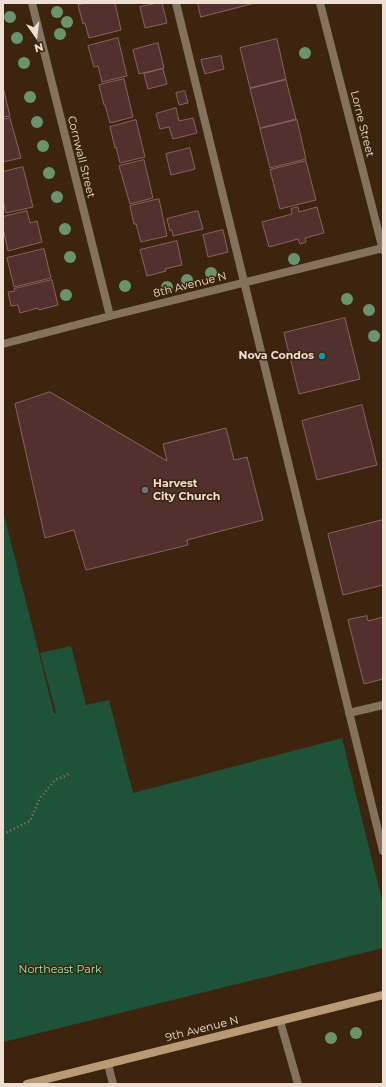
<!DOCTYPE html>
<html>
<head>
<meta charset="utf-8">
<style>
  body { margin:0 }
  #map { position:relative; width:386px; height:1087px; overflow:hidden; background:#3c240e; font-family:Montserrat,sans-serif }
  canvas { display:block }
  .frame { position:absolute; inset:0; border:4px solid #efded2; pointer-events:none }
  .north { position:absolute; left:16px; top:16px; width:40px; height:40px; -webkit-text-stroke:3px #3c240e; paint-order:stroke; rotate:166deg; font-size:11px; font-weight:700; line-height:16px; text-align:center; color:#efded2 }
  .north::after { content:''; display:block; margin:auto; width:14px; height:18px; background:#efded2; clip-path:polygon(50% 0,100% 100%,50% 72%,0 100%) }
</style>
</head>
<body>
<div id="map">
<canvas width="386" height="1087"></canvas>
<div class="frame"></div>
<div class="north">N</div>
</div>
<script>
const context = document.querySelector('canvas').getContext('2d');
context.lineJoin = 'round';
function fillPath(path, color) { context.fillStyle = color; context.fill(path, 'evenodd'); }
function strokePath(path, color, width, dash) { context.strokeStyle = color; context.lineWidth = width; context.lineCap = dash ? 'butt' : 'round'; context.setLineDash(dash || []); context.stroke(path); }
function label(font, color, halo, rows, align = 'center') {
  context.font = font + ' Montserrat,sans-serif'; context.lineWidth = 3; context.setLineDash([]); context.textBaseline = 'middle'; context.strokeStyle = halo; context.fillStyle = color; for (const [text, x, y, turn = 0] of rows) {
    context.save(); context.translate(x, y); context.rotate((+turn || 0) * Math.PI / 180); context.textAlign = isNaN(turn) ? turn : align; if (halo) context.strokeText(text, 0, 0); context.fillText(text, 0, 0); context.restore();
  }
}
fillPath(new Path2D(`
  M3 511 54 713H56L40 653 71 646 86 705 109 700 133 793 342 738 383 904V948L3 1042Z`), '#1e5239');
const building = new Path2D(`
  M88 3H115L121 30 89 38 85 23 83 24 78 5Z
  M158 3H162L167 23 145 28 140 7Z
  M198 3H255L201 17Z
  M118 38 127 76 102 82 98 66 94 67 88 46Z
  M277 39 286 79 250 88 240 48Z
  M158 43 164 68 139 74 133 50Z
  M221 56 224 69 205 74 201 60Z
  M163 69 167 84 148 89 144 74Z
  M124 79 133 117 110 123 105 105H104L99 85Z
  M286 80 296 119 260 128 250 89Z
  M4 91 10 116 3 117V92Z
  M185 91 188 103 179 105 176 93Z
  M176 108 179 121 193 118 197 133 173 139 169 127 160 129 156 114Z
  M10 118 21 158 3 162V120Z
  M136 120 145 157 120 163 116 147 115 148 110 127Z
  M297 120 306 159 270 168 260 129Z
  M190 148 195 169 171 175 166 154Z
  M144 160 153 198 130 204 119 166Z
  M306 161 316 200 280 209 270 170Z
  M23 167 33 207 6 213 3 201V172Z
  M159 199 167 236 141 242 136 224H134L130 206Z
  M298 207 299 212 317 207 324 233 305 238 306 242 300 244 298 239 269 247 262 222 292 214 291 209Z
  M27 211 30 223 37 221 42 242 8 251 3 228V217Z
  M198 211 203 229 173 236 172 230 170 231 167 219Z
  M223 230 228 252 208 257 203 235Z
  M177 241 182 265 165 269 166 271 147 276 140 250Z
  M44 249 51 278 14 287 7 258Z
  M52 280 58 305 39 310 38 308 20 313 18 305 11 306 8 292 15 291 14 289Z
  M345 318 360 379 299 394 284 333Z
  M50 392 167 461 163 444 226 428 234 460 247 457 263 520 187 540 188 545 86 570 74 530 45 538 15 404Z
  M362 405 377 465 317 480 302 421Z
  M383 520V585L343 595 328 534Z
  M367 616 368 621 383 617V679L364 684 348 620Z`);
fillPath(building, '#51302d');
strokePath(building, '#88635f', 1);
strokePath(new Path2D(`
  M3 834 30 821 40 798 55 780 69 774`), '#907c6a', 2.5, [1, 3]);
strokePath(new Path2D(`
  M176 3C246 285 314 568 383 851
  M349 713 383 705
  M108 1064 113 1084`), '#85725c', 8);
strokePath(new Path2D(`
  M32 3 110 316
  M320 3 383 250
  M3 344 110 316 383 248
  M280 1021 298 1084`), '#85725c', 8);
strokePath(new Path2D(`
  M27 1084 383 995`), '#b99a77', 8);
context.fillStyle = '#69946d';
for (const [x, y] of [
  [57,12],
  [10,17],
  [67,22],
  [60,34],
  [17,38],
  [305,53],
  [24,63],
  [30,97],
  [37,122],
  [43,146],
  [49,173],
  [57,197],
  [65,229],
  [70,257],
  [294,259],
  [211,273],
  [187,280],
  [125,286],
  [167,287],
  [66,295],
  [347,299],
  [369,310],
  [374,336],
  [356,1033],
  [331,1038]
]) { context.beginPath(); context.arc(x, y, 6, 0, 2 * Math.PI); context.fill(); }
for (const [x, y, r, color] of [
  [322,356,4,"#0f9aa8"],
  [145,490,4,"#6b7280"]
]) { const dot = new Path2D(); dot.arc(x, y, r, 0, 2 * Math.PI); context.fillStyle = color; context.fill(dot); strokePath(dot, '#3c240e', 1.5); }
label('11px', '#efded2', '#3c240e', [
  ["Lorne Street",362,124,76],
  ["Cornwall Street",81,157,76],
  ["8th Avenue N",190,285,-14],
  ["9th Avenue N",202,1029,-14]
]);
label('bold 11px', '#efded2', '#3c240e', [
  ["Nova Condos",314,356],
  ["Harvest",153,484,"left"],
  ["City Church",153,497,"left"]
], 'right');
label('11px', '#8df0bb', '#3c240e', [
  ["Northeast Park",60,970]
]);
</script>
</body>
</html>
